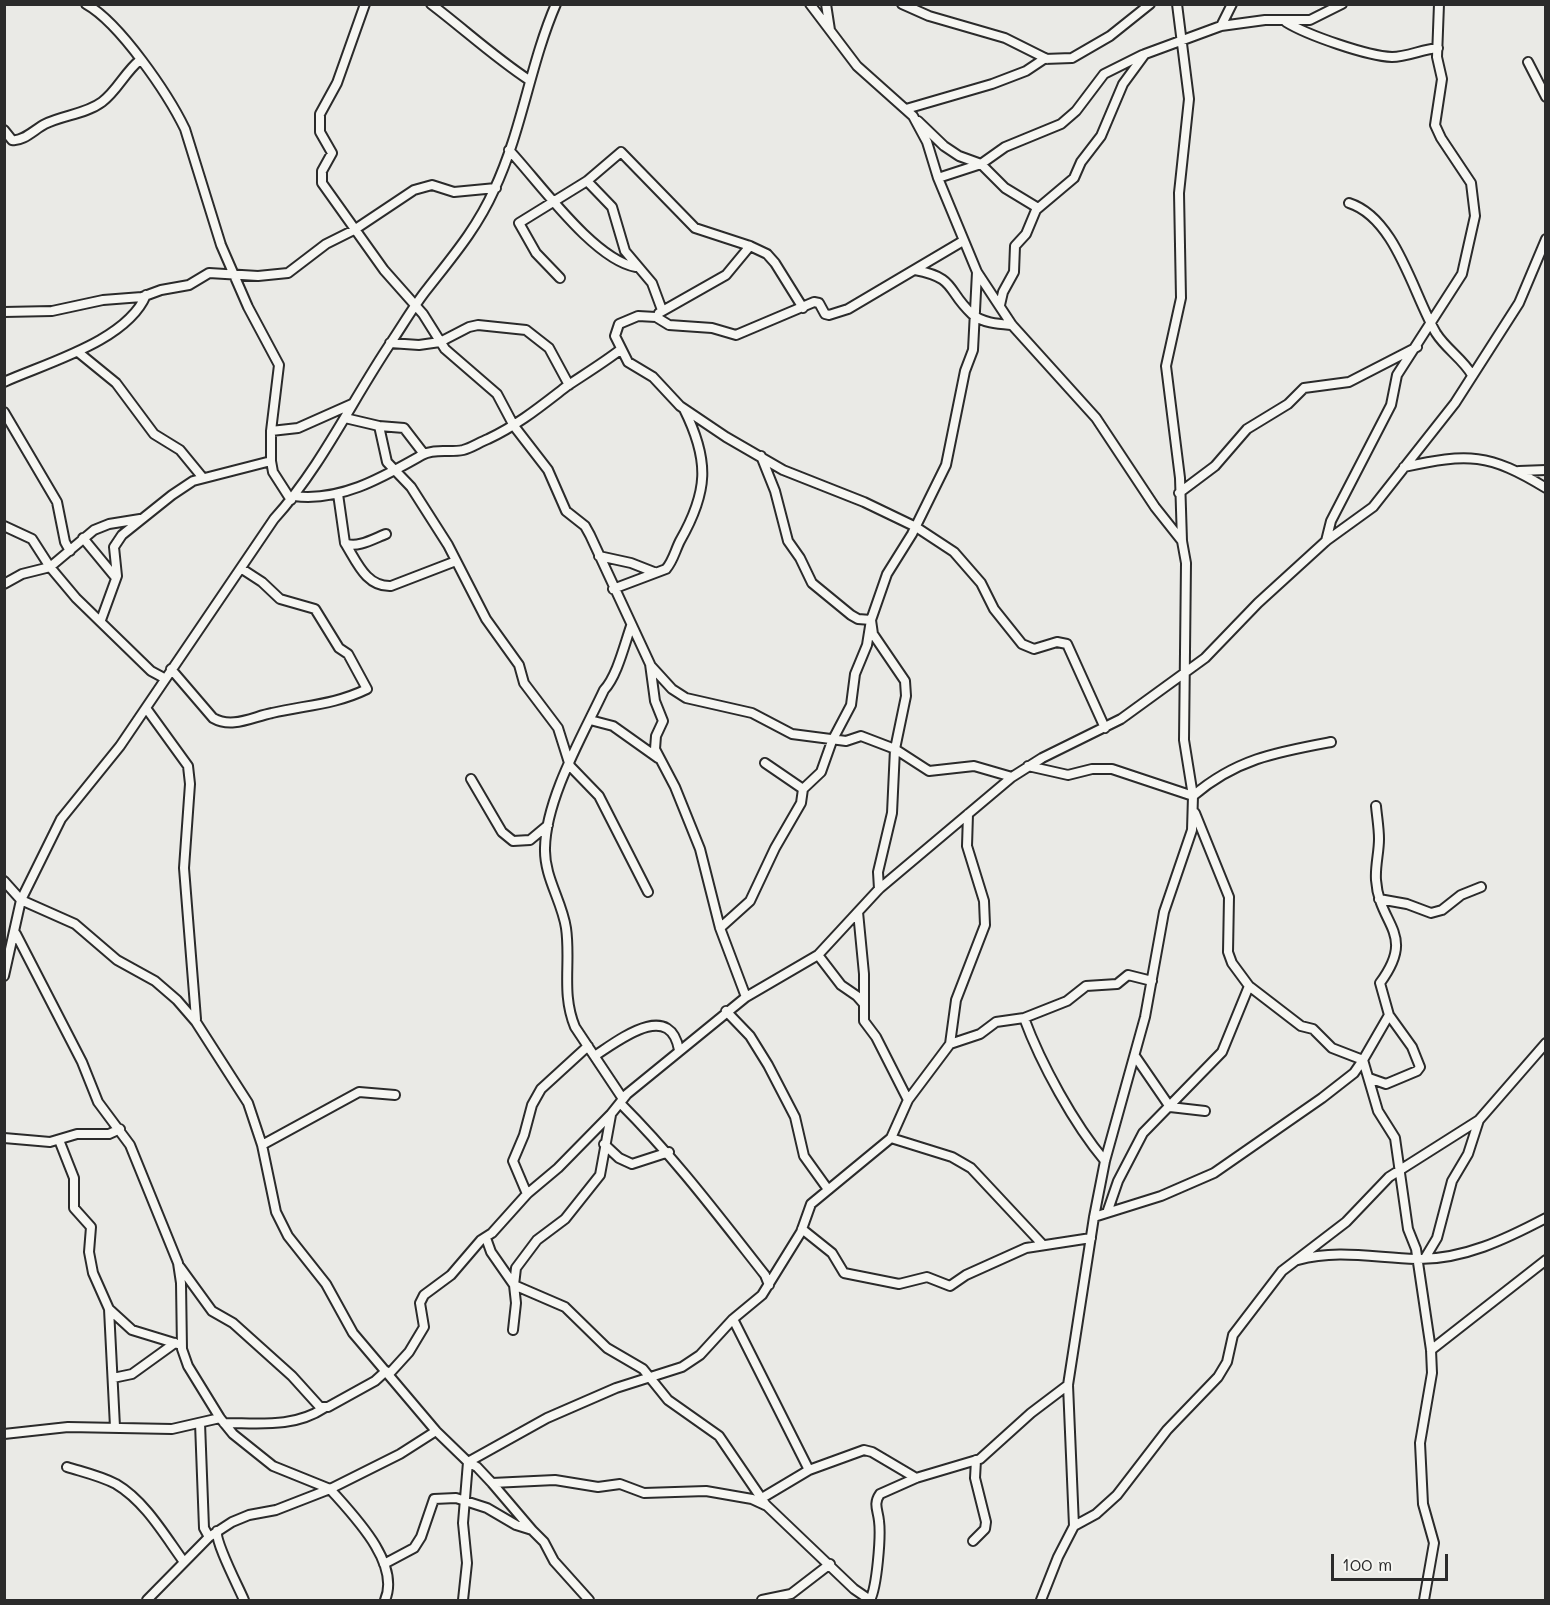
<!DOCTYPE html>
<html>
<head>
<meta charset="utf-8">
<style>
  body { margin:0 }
  #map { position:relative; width:1550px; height:1605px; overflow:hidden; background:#eaeae6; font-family:Mali,sans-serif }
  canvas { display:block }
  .frame { position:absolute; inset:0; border:6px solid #2b2b2b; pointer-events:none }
  .scale { position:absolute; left:1331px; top:1554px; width:117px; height:27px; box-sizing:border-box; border:3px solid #2b2b2b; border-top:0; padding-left:8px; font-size:18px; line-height:21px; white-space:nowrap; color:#2b2b2b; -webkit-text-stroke:4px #f6f6f2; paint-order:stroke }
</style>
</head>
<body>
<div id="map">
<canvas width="1550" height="1605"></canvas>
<div class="frame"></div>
<div class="scale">100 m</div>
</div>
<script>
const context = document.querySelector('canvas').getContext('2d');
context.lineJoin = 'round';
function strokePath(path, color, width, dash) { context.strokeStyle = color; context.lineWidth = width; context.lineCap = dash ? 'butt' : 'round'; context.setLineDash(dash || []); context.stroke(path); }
const minor = new Path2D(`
  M86 4C120 23 168 94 185 129L221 245 248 307 279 365 271 431V461L273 472 291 500
  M365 4 337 83 320 114V132L332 153 322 171V183L384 270 423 314 445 349 497 394 514 426 548 470 566 511 585 526 590 535 650 664 655 701 663 721 656 736 655 749 675 787 700 849 720 928 746 997 627 1094 611 1114 558 1168 527 1194 492 1233 481 1240 451 1275 424 1295 420 1303 424 1327 409 1352 389 1374
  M431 4C464 29 494 57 529 80
  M810 4 857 66 913 116 927 142 938 178 977 272 1012 325 1096 418 1155 507 1182 541
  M826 4 830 30
  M902 4 929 16 1005 38 1047 59
  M1286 22C1307 35 1367 56 1392 57 1407 57 1423 49 1438 48
  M1221 26 1232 4
  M1528 62 1546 97
  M906 109 992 84 1026 71 1044 59 1072 58 1110 36 1150 4
  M918 121 944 146 959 156 981 164 1005 188 1038 208
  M4 130 12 140C23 142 35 129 45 124 63 115 86 114 102 102 117 91 125 72 140 60
  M509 150C539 182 594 260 636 267
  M938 178 981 164 1005 147 1061 124 1076 111 1104 74 1142 55
  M587 181 612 207 625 251 652 283 662 310
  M1349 203C1396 218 1413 294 1436 333 1446 349 1463 359 1472 375
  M963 241 848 309 829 315 825 314 819 303 814 302 736 335 712 328 669 325 656 317 638 316 619 324 615 336 628 362 653 377 680 406 726 437 783 470 864 502 916 527 954 552 981 583 994 609 1022 644 1034 649 1057 642 1067 644 1105 728
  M915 270C957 278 946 290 972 314 982 323 999 324 1012 325
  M560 278 536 253 519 223 587 181 621 152 695 228 750 246 767 254 775 263 803 308
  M1000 305 1003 292 1014 272 1015 246 1026 234 1036 210 1074 178 1081 162 1101 136 1123 84 1145 54 1221 26 1265 20H1310L1342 4
  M4 312 52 311 103 300 142 297 161 290 189 285 209 273 258 276 288 273 326 244 354 230 414 190 432 185 454 192 496 188
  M659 313 726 275 750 246
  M390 343 419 345 440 342 469 327 478 325 526 330 549 348 569 385
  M78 352 116 383 154 434 180 450 203 478
  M4 382C46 363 127 341 146 295
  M4 412 57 502 65 542 70 551
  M345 418 379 426 404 428 424 454
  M379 426 387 462 411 487 448 545 486 619 519 665 524 683 558 728 570 766 599 796 648 892
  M271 431 298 428 352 404
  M1404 467C1468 453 1489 453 1546 488
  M1519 471 1546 470
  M1179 493 1215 466 1247 429 1288 404 1304 388 1349 382 1417 347
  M338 494 345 543C357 549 375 538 386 534
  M294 496C341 502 383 477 422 455 435 448 449 453 463 450 471 448 480 442 488 439 518 425 541 406 567 386 585 374 603 363 620 350
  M4 526 32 539 50 567 76 598 151 671 164 678
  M83 538 116 578
  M1326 541 1331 521 1391 405 1397 375 1462 274 1475 216 1471 183 1441 138 1435 125 1442 79 1437 57 1439 4
  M345 543C357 562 366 587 391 586L456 561
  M599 556 631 563 654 572
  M4 584 22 574 50 567 94 530 109 524 140 519
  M613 589 666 569C673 561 675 551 680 541 708 492 710 461 684 409
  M101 620 117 576 114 547 122 535 172 495 193 481 271 461
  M651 666 672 689 686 698 752 713 792 734 846 741 861 736 895 749 929 771 974 766 1012 777
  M171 669 213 718C232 729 252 717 272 713 306 705 334 705 367 689L348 654 339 648 315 609 280 599 262 582 242 569
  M146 708 188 766 190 784 184 868 196 1019
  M590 720 613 726 658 758
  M765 763 803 789
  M1028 766 1068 775 1092 769H1112L1193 796C1236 759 1277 752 1331 742
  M471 779 502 832 513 841 530 840 548 825
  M1376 806C1377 817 1379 828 1379 839 1379 853 1375 866 1376 880 1379 926 1417 933 1380 983L1389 1015 1363 1060 1378 1111 1395 1138 1408 1229 1416 1249 1431 1350 1432 1373 1420 1443 1423 1504 1434 1543 1424 1600
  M4 881 21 900 75 924 117 960 155 981 177 1000 196 1022 248 1103 262 1145 276 1212 288 1236 326 1284 353 1333 436 1431 468 1462 463 1523 467 1563 463 1600
  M879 889 878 872 892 813 895 749 906 696 905 681 873 634 871 620 887 574 912 534 946 465 965 371 973 350 977 272
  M1379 899 1407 904 1431 913 1442 910 1461 895 1481 887
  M858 912 864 974V1004
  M720 928 750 901 775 848 801 803 803 789 821 772 832 741 851 705 855 674 867 645 871 620 858 619 851 615 812 583 800 558 788 541 775 491 761 456
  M16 934 82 1062 98 1102 130 1145 178 1263 181 1283 182 1349 188 1366 220 1418 233 1434 273 1466 330 1489 400 1454 436 1431
  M818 955 841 985 857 996 864 1004V1021L876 1037 908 1100
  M4 976 21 900 61 819 120 746 274 519C322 466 352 400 392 341 404 323 415 304 428 288 453 256 477 228 494 190 522 131 530 64 556 4
  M746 997 818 955 879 889 1012 777 1042 758 1121 719 1205 658 1258 603 1326 541 1373 507 1455 403 1519 303 1546 239
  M726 1011 750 1036 768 1065 795 1117 804 1156 827 1188
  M950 1044 956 1000 985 925 984 901 967 846 968 814
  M596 1055C619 1040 670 1000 679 1050
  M1135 1056 1170 1107 1205 1111
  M1369 1078 1386 1084 1417 1071 1420 1067 1412 1047 1389 1015
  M623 1099 575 1027C561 993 571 963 566 928 562 901 544 877 545 848 546 798 583 735 604 690 617 676 624 646 631 626
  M620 1103C675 1158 717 1214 765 1275L769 1285
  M4 1138 50 1142 77 1134H109L120 1129
  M891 1138 908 1100 950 1044 980 1034 996 1022 1024 1018
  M59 1140 74 1178V1208L91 1227 89 1252 93 1273 109 1309 115 1427
  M604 1144 619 1158 632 1164 669 1152
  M262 1145 359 1092 395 1095
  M1105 1161C1074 1124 1041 1064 1024 1018L1067 1001 1086 986 1117 984 1128 975 1152 981
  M527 1194 513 1161 524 1135 532 1105 541 1089 588 1046
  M1108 1210 1118 1181 1143 1133 1222 1052 1249 986
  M1094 1217 1161 1196 1214 1173 1322 1098 1354 1073 1363 1060 1332 1048 1313 1029 1301 1026 1249 986 1232 963 1228 952 1229 897 1195 813
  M802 1229 832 1253 844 1273 899 1284 927 1277 950 1286 966 1275 1026 1248 1091 1238
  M486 1238 491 1252 514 1285 565 1307 607 1348 643 1369 668 1400 719 1436 766 1505 854 1589 870 1600
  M1425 1258 1437 1238 1452 1181 1468 1154 1479 1120
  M1298 1260C1337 1249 1376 1258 1416 1259 1463 1260 1506 1239 1546 1218
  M180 1267 212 1311 233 1323 292 1376 320 1407H328L375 1381 386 1371
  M109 1309 132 1330 181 1345
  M733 1319 809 1470
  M513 1330 516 1303 514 1285 516 1268 537 1240 565 1219 600 1175 611 1115
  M1431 1350 1546 1260
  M113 1378 132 1374 175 1343
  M200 1423 204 1528 209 1537
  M224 1423C259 1423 294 1428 324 1408
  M4 1434 68 1427 172 1429 220 1418
  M468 1462 547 1418 616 1388 682 1367 700 1355 733 1319 762 1295 801 1232 811 1204 891 1138 952 1157 971 1168 1043 1245
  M468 1462 477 1467 492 1483 555 1480 598 1487 620 1484 644 1493 706 1491 752 1499 765 1505
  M67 1467C83 1472 101 1476 116 1484 145 1501 165 1536 184 1562
  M492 1483 532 1530
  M762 1498 809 1470 864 1450 872 1452 916 1478
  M1074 1526 1096 1514 1117 1495 1167 1430 1218 1377 1227 1362 1233 1335 1282 1271 1346 1222 1389 1177 1479 1120 1546 1043
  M217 1531C215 1542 238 1586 244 1600
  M973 1541 985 1529 986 1522 975 1478 976 1460
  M384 1564 414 1548 421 1537 434 1499 456 1498 487 1508 516 1525 532 1530 544 1542 554 1561 589 1600
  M147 1600 209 1537 232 1522 249 1515 276 1510 330 1489C353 1515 401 1563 385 1600
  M762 1600 791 1594 830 1564
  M870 1600C877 1587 881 1536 879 1521 878 1510 873 1504 880 1494L916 1478 980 1459 1031 1413 1068 1385
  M1041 1600 1058 1557 1074 1526 1068 1385 1094 1217 1105 1161 1145 1017 1164 912 1192 830 1193 796 1184 740 1186 563 1182 541 1180 478 1166 366 1181 298 1179 193 1189 99 1177 4`);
strokePath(minor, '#2b2b2b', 12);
strokePath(minor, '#f6f6f2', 8);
</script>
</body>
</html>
